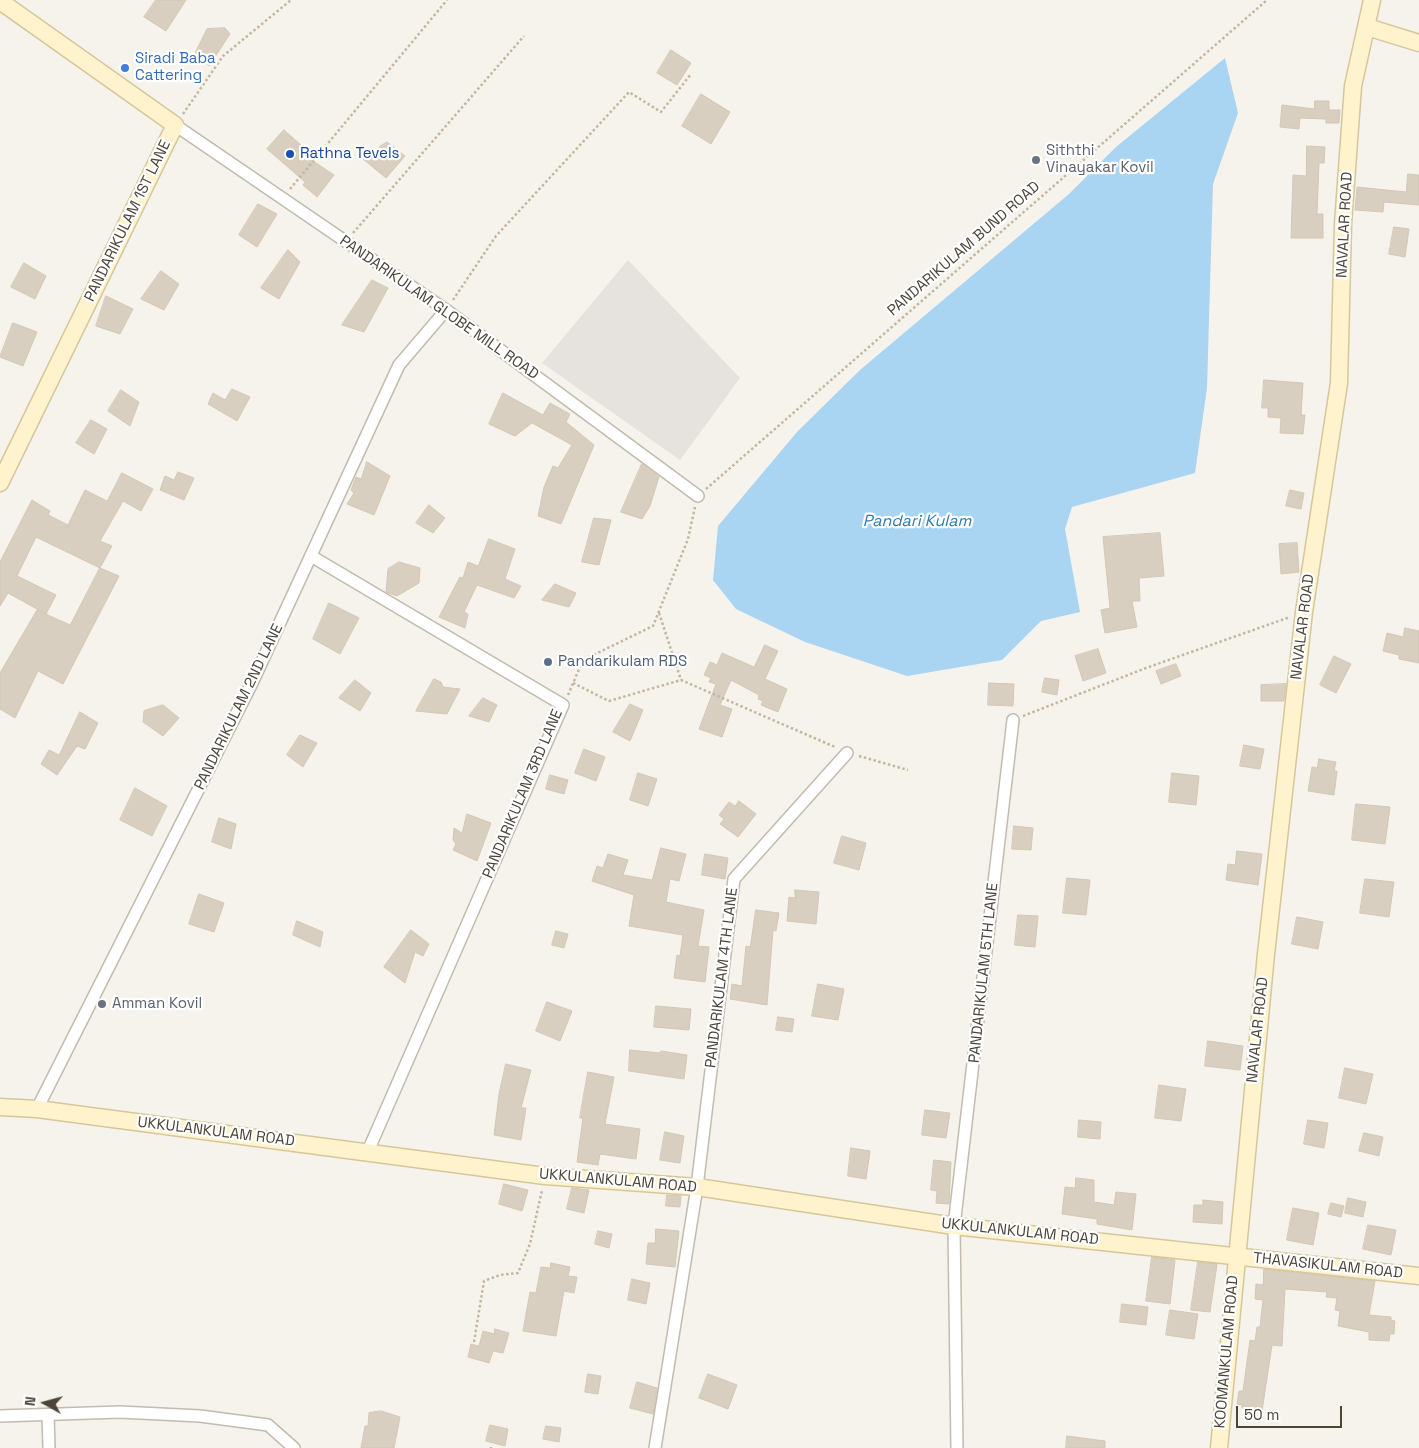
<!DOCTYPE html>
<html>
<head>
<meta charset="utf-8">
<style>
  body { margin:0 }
  #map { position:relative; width:1419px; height:1448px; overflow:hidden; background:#f6f3ec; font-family:"Space Grotesk",sans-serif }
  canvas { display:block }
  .north { position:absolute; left:20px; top:1378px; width:50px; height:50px; -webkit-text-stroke:4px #fff; paint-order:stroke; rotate:277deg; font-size:14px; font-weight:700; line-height:20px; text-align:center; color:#4b4439 }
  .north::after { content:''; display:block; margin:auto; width:18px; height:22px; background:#4b4439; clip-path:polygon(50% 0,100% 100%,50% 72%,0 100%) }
  .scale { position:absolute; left:1236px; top:1406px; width:106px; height:22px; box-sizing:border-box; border:2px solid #4b4439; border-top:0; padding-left:6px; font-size:15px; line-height:18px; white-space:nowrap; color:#4b4439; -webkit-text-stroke:4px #fff; paint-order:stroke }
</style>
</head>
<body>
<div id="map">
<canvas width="1419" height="1448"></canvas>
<div class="north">N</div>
<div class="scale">50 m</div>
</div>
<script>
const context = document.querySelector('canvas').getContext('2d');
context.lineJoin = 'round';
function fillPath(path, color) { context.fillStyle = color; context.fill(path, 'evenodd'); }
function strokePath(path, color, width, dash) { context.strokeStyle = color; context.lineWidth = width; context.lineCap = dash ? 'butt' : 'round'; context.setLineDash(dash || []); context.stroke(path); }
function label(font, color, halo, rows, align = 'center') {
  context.font = font + ' "Space Grotesk",sans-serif'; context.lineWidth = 4.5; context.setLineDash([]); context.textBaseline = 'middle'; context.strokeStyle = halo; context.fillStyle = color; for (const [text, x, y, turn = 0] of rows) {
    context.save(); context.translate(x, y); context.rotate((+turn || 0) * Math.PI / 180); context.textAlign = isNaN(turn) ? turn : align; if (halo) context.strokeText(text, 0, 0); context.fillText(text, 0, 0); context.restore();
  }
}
fillPath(new Path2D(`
  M628 260 740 378 680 460 542 363Z`), '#e6e2dd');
fillPath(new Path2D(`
  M1225 58 1238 113 1213 184 1207 388 1195 473 1072 507 1065 529 1080 612 1041 621 1002 660 907 676 805 642 736 609 713 580 718 526 797 432 860 370 1069 194 1116 147Z`), '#a9d4f2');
const building = new Path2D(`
  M156 0H186L166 31 144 17Z
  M225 28 230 34 209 66 195 53 207 29Z
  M671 50 691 63 677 85 657 73Z
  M701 94 730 112 711 144 682 126Z
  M1315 101H1329V110H1340L1339 123H1326V119L1300 118 1299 129 1280 127 1282 105 1314 109Z
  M284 130 310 153 307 157 334 175 317 197 303 185 305 182 267 149Z
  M387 142 405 156 386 178 363 159Z
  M1307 146 1325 147 1324 163H1319L1317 214H1323V238H1291L1293 175 1306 176Z
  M1408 174 1419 175V205L1384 202 1383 212 1355 210 1357 187 1406 192Z
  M258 204 277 214 257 247 239 235Z
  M1394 227 1409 229 1405 257 1389 254Z
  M288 250 300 262 279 299 261 288Z
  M24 263 46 276 35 299 11 287Z
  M161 271 179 284 164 310 141 299Z
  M372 280 388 288 364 332 342 325Z
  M106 296 133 309 120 334 96 326Z
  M13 323 37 332 23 366 0 357Z
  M1264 380 1303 383 1301 415H1305L1303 434 1280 433 1281 418 1268 417V408H1262Z
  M232 389 250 397 237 421 208 404 213 393 225 400Z
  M121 390 139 402 130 426 108 411Z
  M503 393 543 415 550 403 570 414 566 422 594 445 561 524 538 516 544 487 553 466 558 468 572 445 532 423 515 436 489 424Z
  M91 420 107 429 94 454 76 443Z
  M367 462 390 476 374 515 347 504 354 493 351 490 356 477 361 479Z
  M642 464 659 477 650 506 642 519 621 512Z
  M178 472 194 478 184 500 160 490 165 476 174 480Z
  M122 473 153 489 141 511 123 501 100 541 112 546 100 568 36 537 17 576 56 595 46 614 8 593 0 606V562L32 500 50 511 48 515 68 525 85 490 107 501Z
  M1290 490 1304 493 1301 509 1286 506Z
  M429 505 445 518 433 533 416 523Z
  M594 518 611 520 599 565 582 562Z
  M1160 533 1164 576 1139 578 1140 601H1132L1137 627 1105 633 1101 610 1110 608 1103 537Z
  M489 539 515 549 505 579 521 586 514 598 477 585 464 612 468 614 465 628 439 617 460 577 463 578 468 562 478 566Z
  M1297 543 1299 572 1281 574 1279 544Z
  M399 562 420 568 419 583 397 596 386 592 388 569Z
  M100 568 119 576 63 684 38 671 15 718 0 709V673L37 610 70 625Z
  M555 584 576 593 569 607 542 600Z
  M329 603 359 618 340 654 313 639Z
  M1405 628 1419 631V663L1399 659V655L1383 651 1387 633 1403 637Z
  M765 645 778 651 765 679 787 689 778 712 761 705 763 701 758 699 759 695 731 680 720 705 732 709 722 737 699 729 716 684 709 682 711 678 704 675 710 662 717 665 722 653 754 667Z
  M1098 649 1106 673 1083 681 1075 656Z
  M1334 656 1351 664 1336 693 1320 685Z
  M1176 664 1181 676 1161 684 1156 671Z
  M1045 678 1059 680 1057 695 1042 692Z
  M434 679 441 682 443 687 460 689 447 714 416 711Z
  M355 680 371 693 360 711 339 698Z
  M989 683 1014 684 1013 706 988 705Z
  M1286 684 1284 701H1261V685Z
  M483 698 497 705 489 722 469 716Z
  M630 704 643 710 630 741 613 732Z
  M163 705 179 718 163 736 143 722 144 711Z
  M80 712 98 723 85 749 77 746 57 775 41 764 49 750 59 755Z
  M300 735 317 743 303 767 287 755Z
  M1244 745 1264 749 1260 769 1240 766Z
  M584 749 605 757 596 781 575 773Z
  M1319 759 1336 762 1334 771H1337L1334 795 1308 791 1312 767 1317 768Z
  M638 773 657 779 648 806 630 800Z
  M1172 773 1199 776 1196 805 1169 802Z
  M550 775 568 780 564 794 546 789Z
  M135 788 167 806 152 836 120 820Z
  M739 801 756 814 738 837 720 824 724 819 719 815 729 802 735 806Z
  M1356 804 1390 807 1385 844 1352 840Z
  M467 814 491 823 477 861 453 850 456 844 453 840 454 828 462 833Z
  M219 818 236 824 231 849 212 842Z
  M1014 826 1033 828 1031 850 1012 849Z
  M842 836 866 843 859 870 834 863Z
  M661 848 686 854 679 881 670 879 666 902 704 910 698 946 709 947 705 982 674 978 677 955 680 956 683 935 629 926 634 895 592 881 597 866 603 868 608 854 628 860 623 875 652 880Z
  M1237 851 1262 854 1258 885 1226 880 1228 864 1235 865Z
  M705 854 728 858 725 879 702 875Z
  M1067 878 1090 880 1086 915 1063 913Z
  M1365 879 1394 882 1389 917 1360 913Z
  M795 890 819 892 816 924 787 921 789 897 795 898Z
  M199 894 224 903 214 932 189 924Z
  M756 910 779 913 776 931 773 930 767 1005 730 999 732 984 742 986 746 946 750 947Z
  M1018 915 1038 916 1035 947 1015 945Z
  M1297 917 1323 922 1318 949 1292 944Z
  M297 921 323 932 320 947 293 935Z
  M411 930 429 944 423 956 415 952 405 983 384 967Z
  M556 931 568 934 564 948 552 945Z
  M818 984 844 989 838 1020 812 1016Z
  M547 1002 572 1011 560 1041 536 1031Z
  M656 1006 691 1009 689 1030 654 1027Z
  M778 1017 794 1019 792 1032 776 1030Z
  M1208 1041 1243 1046 1240 1070 1205 1066Z
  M630 1050 660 1053 661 1051 687 1055 684 1079 629 1071Z
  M506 1064 531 1070 521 1108H526L521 1140 494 1135 499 1094Z
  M1345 1068 1373 1074 1366 1104 1339 1098Z
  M588 1072 614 1077 605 1124 640 1129 636 1159 600 1154 598 1165 577 1162 583 1118H580Z
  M1159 1085 1186 1089 1181 1121 1155 1118Z
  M925 1110 950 1113 946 1138 922 1135Z
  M1079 1120 1101 1122 1100 1139 1078 1137Z
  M1308 1120 1328 1123 1324 1148 1304 1144Z
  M665 1132 684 1136 680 1163 660 1160Z
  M1364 1133 1383 1137 1379 1156 1359 1151Z
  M851 1148 870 1151 866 1179 848 1176Z
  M934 1160 951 1162 949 1204 936 1203 937 1191 931 1190Z
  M1076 1178 1094 1180V1202L1114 1205 1116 1192 1136 1194 1132 1230 1097 1224V1219L1062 1214 1065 1187 1075 1188Z
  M504 1184 528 1190 522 1211 499 1204Z
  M572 1188 589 1190 584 1213 567 1209Z
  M667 1195 681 1196 680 1207 666 1206Z
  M1348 1198 1366 1202 1363 1217 1345 1213Z
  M1203 1200 1223 1202 1222 1224 1193 1222 1194 1205H1203Z
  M1331 1203 1344 1206 1341 1217 1328 1214Z
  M1293 1208 1319 1213 1313 1245 1287 1240Z
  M1368 1225 1396 1230 1391 1255 1363 1249Z
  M656 1229 679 1231 675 1267 646 1264 648 1243H655Z
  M598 1231 612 1234 609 1248 595 1244Z
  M1152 1257 1175 1260 1170 1304 1146 1301Z
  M1198 1262 1217 1264 1210 1312 1191 1310Z
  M551 1263 570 1267 568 1276 577 1277 574 1293 564 1291 556 1336 523 1331 530 1292 536 1293 541 1267 550 1268Z
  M1264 1269 1375 1281 1369 1315 1391 1317V1320L1395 1321 1394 1334H1390L1389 1341 1369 1340V1332L1338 1326 1340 1311 1335 1310 1337 1298 1326 1297 1327 1292 1285 1289 1282 1346 1272 1345 1262 1411 1242 1408V1405L1237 1404 1239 1391H1243L1250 1340 1255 1341 1257 1327H1260L1263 1300 1255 1299 1256 1284 1263 1285Z
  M632 1279 650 1283 646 1304 628 1300Z
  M1122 1304 1148 1307 1146 1325 1120 1322Z
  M1170 1310 1198 1314 1194 1339 1166 1335Z
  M495 1329 509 1333 503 1353 493 1351 489 1363 468 1357 471 1344 479 1346 483 1331 494 1334Z
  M588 1374 601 1376 598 1394 585 1392Z
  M708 1374 737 1385 728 1409 699 1398Z
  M637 1382 657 1388 653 1414 630 1408Z
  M381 1411 400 1417 394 1448H361L365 1426H368L369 1413Z
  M490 1425 508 1429 505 1446 486 1441Z
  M546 1426 561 1428 559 1442 543 1439Z
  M1067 1436 1105 1441V1448H1066Z`);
fillPath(building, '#d8cfc1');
strokePath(building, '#d3c7b4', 1);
const street = new Path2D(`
  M175 125 446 310 698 496
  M311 556 563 705 368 1151
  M37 1109 252 683 399 365 446 310
  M48 1415 49 1448
  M0 1416 120 1412 200 1416 268 1425 294 1448
  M655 1448 697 1187 734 879 847 753
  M957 1448 954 1226 1013 720`);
const secondary = new Path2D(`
  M0 1 175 125 0 483
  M1367 27 1419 43
  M0 1107 37 1109 545 1176 697 1187 954 1226 1419 1276
  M1219 1448 1266 954 1304 612 1339 383 1343 224 1353 86 1372 0`);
strokePath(street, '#c2bbae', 14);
strokePath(secondary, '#d6c79b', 19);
strokePath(new Path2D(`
  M183 114 223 56 291 0
  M290 189 447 0
  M353 233 524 36
  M453 300 496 236 629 92 661 112 691 74
  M706 489 1267 0
  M659 613 681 680
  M573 683 609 701 681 680 835 747
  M568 695 583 660 653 626 688 539 695 507
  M1023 716 1146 668 1290 617
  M859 756 908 770
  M474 1342 484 1281 500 1275 518 1273 530 1244 542 1190
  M491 1448V1447`), '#c4b79f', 2.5, [2.5, 2.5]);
strokePath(street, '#fff', 11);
strokePath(secondary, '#fff3cd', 16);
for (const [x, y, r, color] of [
  [125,68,5,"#3f7fe0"],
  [290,154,5,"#1a4fb4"],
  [1036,160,5,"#6b7280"],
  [548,662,5,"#5c6f8a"],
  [102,1004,5,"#6b7280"]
]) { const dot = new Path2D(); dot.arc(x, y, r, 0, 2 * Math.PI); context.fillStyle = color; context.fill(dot); strokePath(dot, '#fff', 2); }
label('15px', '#366cbe', '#fff', [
  ["Siradi Baba",135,59],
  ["Cattering",135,76]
], 'left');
label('15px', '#5b616d', '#fff', [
  ["Siththi",1046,151],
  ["Vinayakar Kovil",1046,168],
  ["Amman Kovil",112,1004]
], 'left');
label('15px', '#164399', '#fff', [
  ["Rathna Tevels",300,154]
], 'left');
label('15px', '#4b4439', '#fff', [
  ["PANDARIKULAM 1ST LANE",128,221,-64],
  ["NAVALAR ROAD",1345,225,-87],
  ["PANDARIKULAM BUND ROAD",964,249,-41],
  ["PANDARIKULAM GLOBE MILL ROAD",439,308,35],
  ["NAVALAR ROAD",1303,627,-83],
  ["PANDARIKULAM 2ND LANE",239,707,-64],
  ["PANDARIKULAM 3RD LANE",523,794,-67],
  ["PANDARIKULAM 5TH LANE",984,973,-84],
  ["PANDARIKULAM 4TH LANE",722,978,-83],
  ["NAVALAR ROAD",1258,1030,-84],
  ["UKKULANKULAM ROAD",216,1132,7],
  ["UKKULANKULAM ROAD",618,1181,5],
  ["UKKULANKULAM ROAD",1020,1232,6],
  ["THAVASIKULAM ROAD",1328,1266,6],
  ["KOOMANKULAM ROAD",1227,1352,-85]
]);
label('15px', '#4e5e75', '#fff', [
  ["Pandarikulam RDS",558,662]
], 'left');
label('italic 16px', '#2e7ab2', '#fff', [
  ["Pandari Kulam",917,522]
]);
</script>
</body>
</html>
